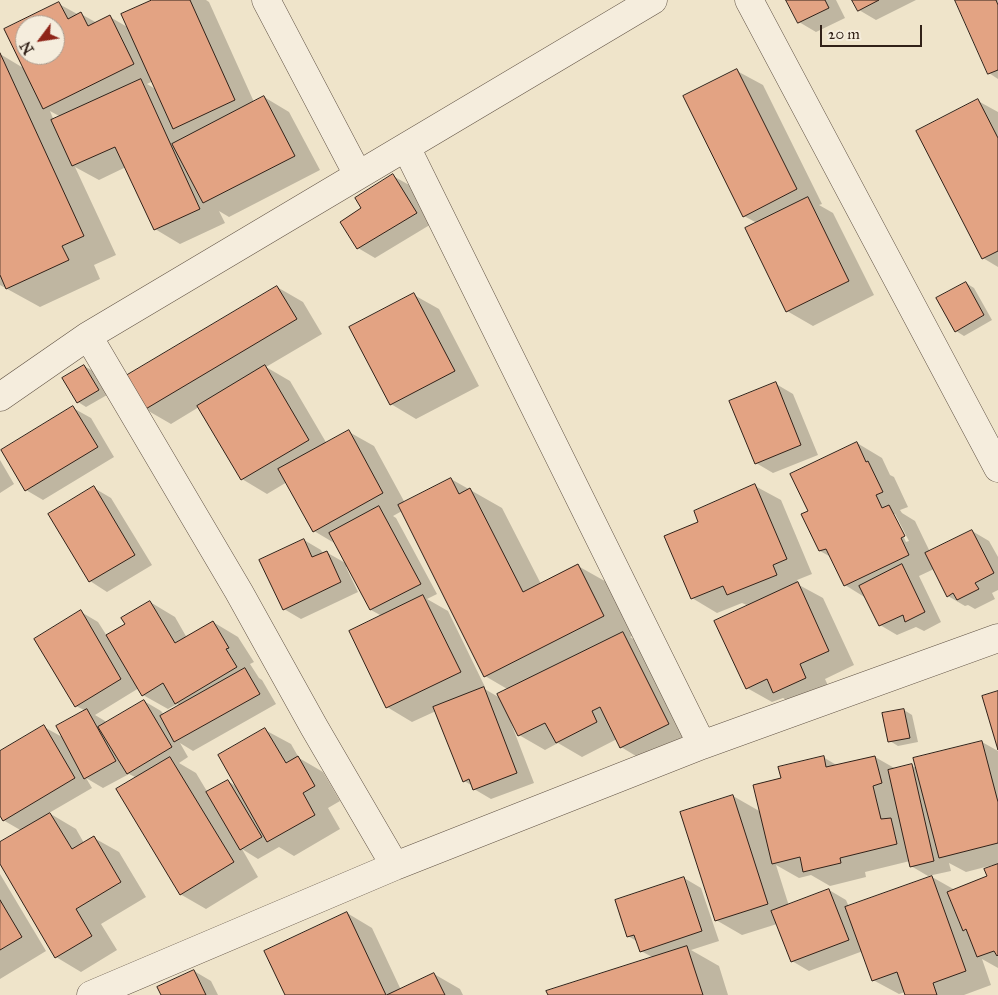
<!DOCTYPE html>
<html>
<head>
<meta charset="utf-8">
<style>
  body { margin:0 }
  #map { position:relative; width:998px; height:995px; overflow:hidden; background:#efe4ca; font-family:"IM FELL Great Primer",serif }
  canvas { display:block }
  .north { position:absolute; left:15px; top:15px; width:50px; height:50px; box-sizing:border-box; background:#f5eddd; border:1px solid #a79b8e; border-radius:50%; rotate:239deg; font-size:14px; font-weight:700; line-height:20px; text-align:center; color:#312118 }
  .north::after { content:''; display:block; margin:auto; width:18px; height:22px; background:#8f2418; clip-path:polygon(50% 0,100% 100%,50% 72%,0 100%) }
  .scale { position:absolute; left:820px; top:25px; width:102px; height:22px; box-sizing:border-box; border:2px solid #312118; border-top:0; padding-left:6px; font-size:15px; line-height:18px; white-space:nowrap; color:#312118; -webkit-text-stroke:4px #f5eddd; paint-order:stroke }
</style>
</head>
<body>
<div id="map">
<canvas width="998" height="995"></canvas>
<div class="north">N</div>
<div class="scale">20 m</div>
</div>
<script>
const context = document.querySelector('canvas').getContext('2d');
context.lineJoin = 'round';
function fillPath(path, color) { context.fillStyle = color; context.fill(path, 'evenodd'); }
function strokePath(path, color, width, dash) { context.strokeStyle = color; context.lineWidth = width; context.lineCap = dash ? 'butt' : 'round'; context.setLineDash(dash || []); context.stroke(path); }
fillPath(new Path2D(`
  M155 0H206L209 2 254 102 264 97 289 112 320 170 229 217 219 211 225 223 180 244 155 229 126 167 99 180 75 167 116 255 94 265 100 279 40 307 0 285V54L25 69 6 30 59 4 79 15 81 14 97 23 110 17 129 28ZM25 25H55V55H25ZM153 81 157 90 147 84ZM50 111 61 117 54 121Z
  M787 0H836L845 18 816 32 799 22Z
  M854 0H916L876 20 859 10Z
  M957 0H998V79L989 73Z
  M737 71 763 85 822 204 819 205 833 213 874 295 813 326 787 311 757 223 744 216Z
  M978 101 998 112V267L983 258Z
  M393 176 411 186 433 223 375 258 358 248 363 208Z
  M966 283 974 288 992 320 964 336 956 331Z
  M277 287 303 302 322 334 266 367 290 381 327 444 349 432 374 446 405 503 451 479 502 508 541 584 578 566 610 584 635 635 630 637 649 648 693 738 646 762 621 747 617 739 582 757 558 743 545 750 519 735 512 722 511 723 534 783 491 799 474 789 473 786 464 781 436 711 412 722 387 707 382 616 371 610 348 566 346 567 358 592 301 619 284 609 304 540 321 550 323 554 326 552 347 564 336 544 314 531 287 482 267 494 242 479 199 407 171 424 145 409ZM402 511 485 676 509 690 500 698 483 688 485 687 448 611 427 599 437 594 396 518 393 516Z
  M414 295 439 309 479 386 416 419 391 404Z
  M84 366 93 371 107 395 86 407 78 402Z
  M776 384 793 394 818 455 773 473 756 463Z
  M73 408 91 418 114 457 43 500 26 490Z
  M857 443 882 458 890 475 894 477 908 507 900 510 902 513 915 521 930 552 972 531 989 541 998 557V590L992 593 995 599 975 609 968 605 965 606 948 596 934 569 919 576 941 622 924 631 916 627 897 635 880 625 866 598 845 585 831 557 820 551 810 511ZM893 514H895L909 541 906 542Z
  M0 460 14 484 0 493Z
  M755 486 781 500 812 574 797 580 799 585 823 598 854 665 825 679 831 692 799 707 783 698 772 702 747 688 749 606 742 603 717 613 692 598 700 523Z
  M94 488 111 498 152 565 107 592 90 581Z
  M150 602 175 617 187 638 213 622 238 637 254 662 250 664 259 678 262 680 276 704 193 751 180 743 188 757 179 763 196 773 208 793 228 781 237 787 265 730 291 744 299 758 323 772 340 801 328 808 340 829 294 856 279 847 258 859 242 849 258 877 206 909 180 894 137 778 129 774 103 788 86 778 92 788 49 813 76 829 84 843 94 838 119 852 146 897 101 924 117 950 81 972 56 957 0 862V844L22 831 3 820 0 814V753L44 727 64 738 86 711 76 706 81 612 98 622 107 636 126 625ZM139 688 143 695 168 709 177 704 181 706 164 715 161 711 144 701 106 723 105 721 95 715Z
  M904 710 912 715 918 742 898 746 890 741Z
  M982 742 998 751V968L982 959 991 985 964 995H906L905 992 899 994 873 980 863 951 809 971 792 961 777 924 742 935 716 920 733 796 761 812 782 779 823 757 838 766 875 757 896 769 912 766 917 768ZM910 861 911 866 928 876 951 871 949 863 966 872 993 865 994 867 988 877 955 890 932 877 849 907 846 900 829 890 789 906 776 865 799 878 811 875 830 886 866 877 865 872Z
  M0 874 46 951 0 979Z
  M684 878 701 888 719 941 691 950 719 966 728 995H549L654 958 641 951 638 942 628 936Z
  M347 913 372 928 401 990 434 974 460 989 463 995H286Z
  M194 971 211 981 218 995H162Z`), '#0003');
const building = new Path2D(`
  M152 0H190L235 100 173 129 121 14Z
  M786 0H825L829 8 798 23Z
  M852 0H879L858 11Z
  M955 0H996L998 5V70L988 74Z
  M59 2 68 19 81 12 88 26 110 15 134 64 43 109 4 29ZM25 25H55V55H25Z
  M0 53 84 236 62 246 69 260 6 289 0 275Z
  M737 69 797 189 743 217 683 96Z
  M141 79 200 209 154 230 115 147 72 166 51 120Z
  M264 96 295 156 203 203 172 144Z
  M978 99 998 138V251L982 259 916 131Z
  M393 174 417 213 357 249 340 222 361 208 355 198Z
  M808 197 849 281 786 312 745 228Z
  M966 282 984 315 955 332 936 298Z
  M277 286 297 319 144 410 124 377Z
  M414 293 455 371 390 405 349 327Z
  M84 365 99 390 77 403 62 378Z
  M265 365 309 440 241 480 197 406Z
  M776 382 801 445 755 464 729 401Z
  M73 406 98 447 25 491 1 450Z
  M349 430 383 493 313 532 278 469Z
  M857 442 866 462 868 461 883 492 876 495 882 508 889 505 905 536 901 538 909 555 844 586 826 549 819 551 801 514 808 511 790 474Z
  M451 478 459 494 470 488 523 592 578 564 604 616 484 677 398 505Z
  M755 484 787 559 773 565 777 575 727 595 723 586 691 599 664 536 698 522 694 511Z
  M94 486 135 555 89 582 48 514Z
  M379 506 421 584 370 610 329 533Z
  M972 530 994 573 975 583 979 589 957 600 953 593 947 597 925 553Z
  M304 539 312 557 327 551 341 582 283 610 259 560Z
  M902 564 925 612 905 622 903 615 879 626 859 586Z
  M798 582 829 651 800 664 806 678 773 693 767 679 746 689 714 621Z
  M423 595 461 672 386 708 349 631Z
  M150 601 175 643 213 621 229 648 226 649 237 667 175 704 163 683 142 696 106 635 125 624 121 618Z
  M81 610 121 679 75 707 34 639Z
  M623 632 669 724 620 748 600 707 592 711 597 722 556 743 545 723 518 736 497 694Z
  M245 668 260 694 174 742 160 716Z
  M484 687 517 773 473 790 469 779 463 782 433 707Z
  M998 691V750L982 696Z
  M144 700 172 747 127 774 98 727Z
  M87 709 116 761 84 779 56 726Z
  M904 709 910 738 888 742 882 713Z
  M44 725 75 778 3 821 0 816V751Z
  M265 728 286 763 298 756 315 786 303 793 315 815 267 842 218 755Z
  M982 741 998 802V843L939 858 913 758Z
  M824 756 826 767 875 756 882 783 873 786 881 819 891 818 897 844 840 858 841 863 803 872 800 857 772 864 753 785 781 778 778 767Z
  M170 757 234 862 180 895 116 789Z
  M912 764 934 861 910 867 888 770Z
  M228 780 262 837 240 850 206 792Z
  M733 795 768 904 715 921 680 812Z
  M50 813 72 849 94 836 121 882 76 909 92 936 55 958 0 864V842Z
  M998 864V955L997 956 994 951 977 957 966 929 963 931 947 892 987 876 984 869Z
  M932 876 966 971 933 983 937 995H905L897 972 872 981 845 907Z
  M684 877 702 931 640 952 634 935 627 937 615 900Z
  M829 889 849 940 791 962 771 911Z
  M0 900 22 937 0 950Z
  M347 912 386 995H285L264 951Z
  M687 946 703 995H548L546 991Z
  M194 970 206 995H161L157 987Z
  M434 973 445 995H387Z`);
fillPath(building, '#e3a383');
strokePath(building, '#312118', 1);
const minor = new Path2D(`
  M266 0 358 175
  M749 0 998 468
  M406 147 702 745
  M88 336 239 592 314 727 395 866
  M0 397 88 336 653 0
  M91 995 395 866 702 745 998 638`);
strokePath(minor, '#605244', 29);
strokePath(minor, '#f5eddd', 28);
</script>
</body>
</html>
